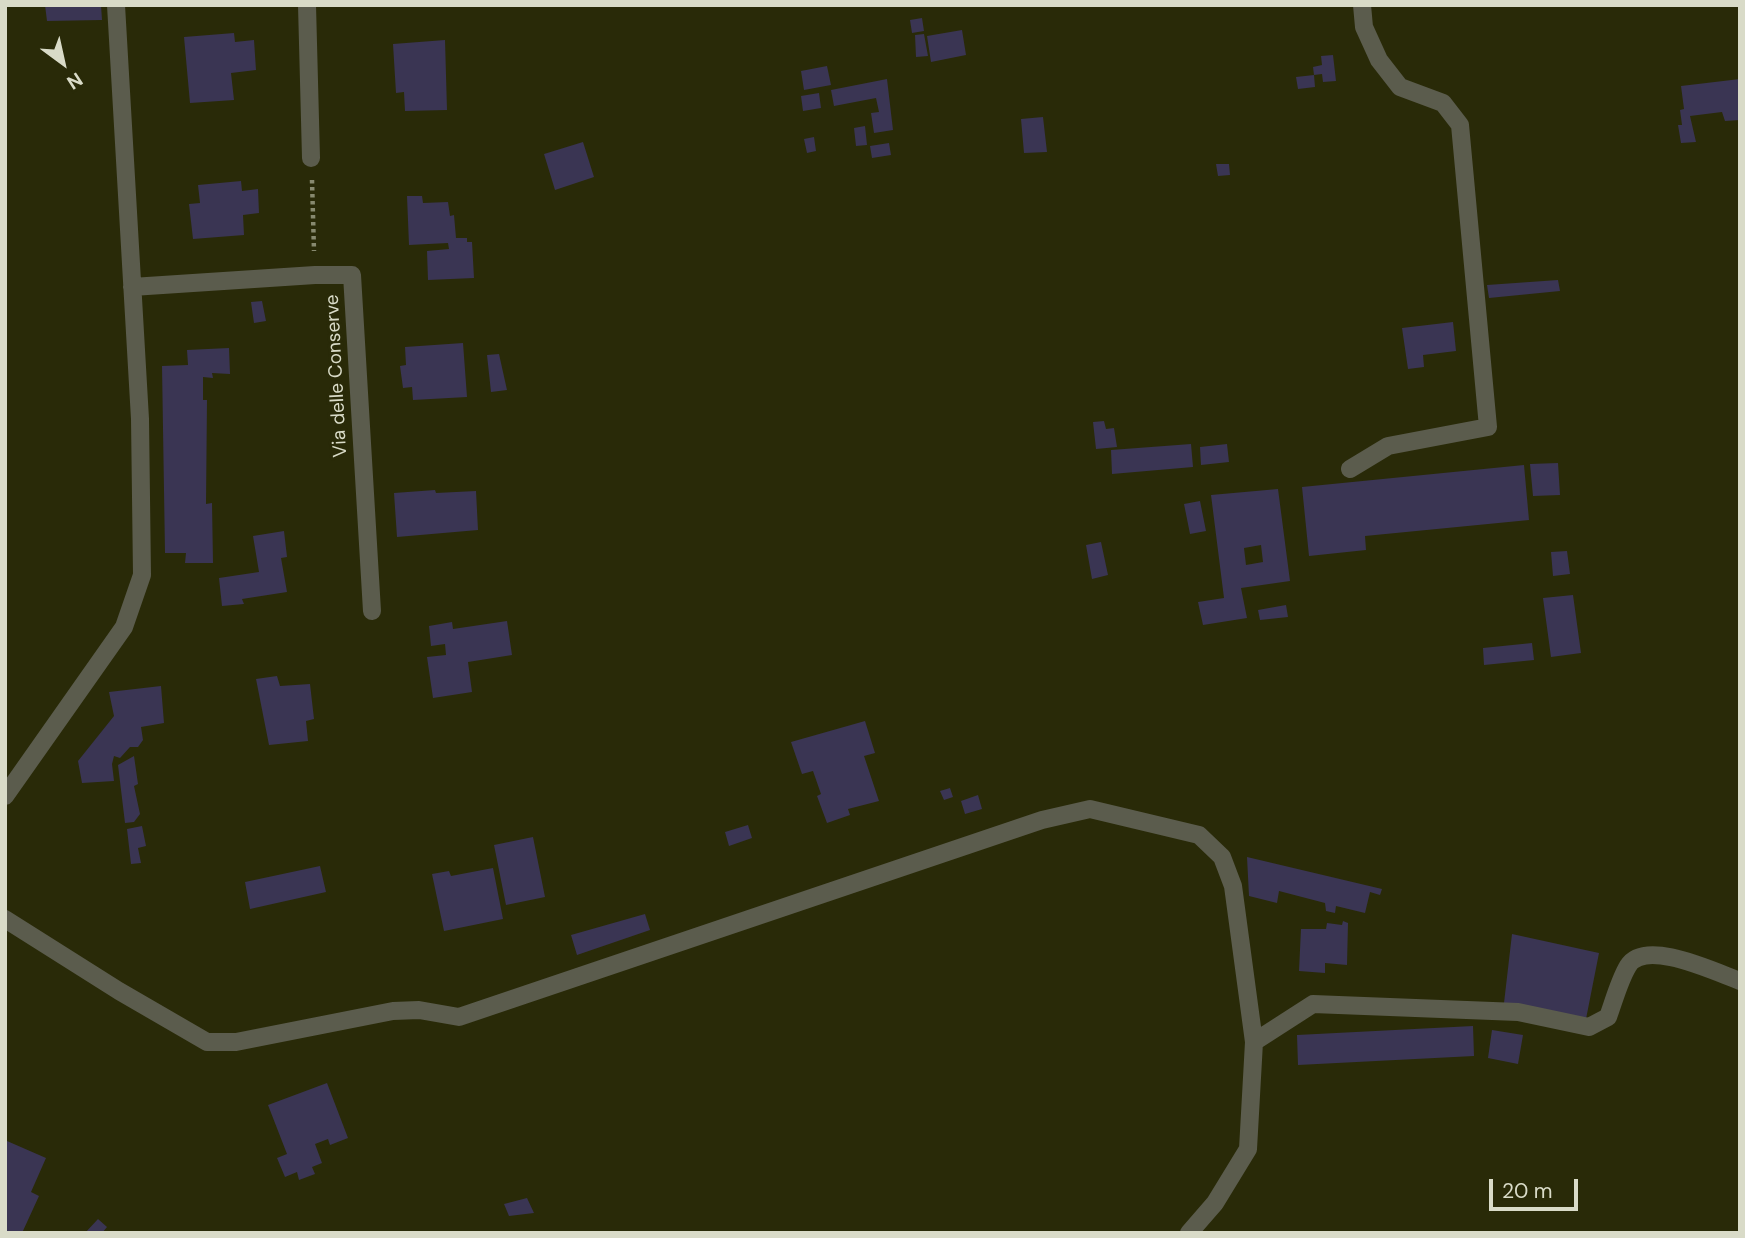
<!DOCTYPE html>
<html>
<head>
<meta charset="utf-8">
<style>
  body { margin:0 }
  #map { position:relative; width:1745px; height:1238px; overflow:hidden; background:#292a08; font-family:"DM Sans",sans-serif }
  canvas { display:block }
  .frame { position:absolute; inset:0; border:7px solid #d9dbc8; pointer-events:none }
  .north { position:absolute; left:28px; top:28px; width:70px; height:70px; -webkit-text-stroke:5px #292a08; paint-order:stroke; rotate:147deg; font-size:19px; font-weight:700; line-height:28px; text-align:center; color:#d9dbc8 }
  .north::after { content:''; display:block; margin:auto; width:24px; height:32px; background:#d9dbc8; clip-path:polygon(50% 0,100% 100%,50% 72%,0 100%) }
  .scale { position:absolute; left:1489px; top:1179px; width:89px; height:32px; box-sizing:border-box; border:4px solid #d9dbc8; border-top:0; padding-left:9px; font-size:21px; line-height:24px; white-space:nowrap; color:#d9dbc8; -webkit-text-stroke:5px #292a08; paint-order:stroke }
</style>
</head>
<body>
<div id="map">
<canvas width="1745" height="1238"></canvas>
<div class="frame"></div>
<div class="north">N</div>
<div class="scale">20 m</div>
</div>
<script>
const context = document.querySelector('canvas').getContext('2d');
context.lineJoin = 'round';
function fillPath(path, color) { context.fillStyle = color; context.fill(path, 'evenodd'); }
function strokePath(path, color, width, dash) { context.strokeStyle = color; context.lineWidth = width; context.lineCap = dash ? 'butt' : 'round'; context.setLineDash(dash || []); context.stroke(path); }
function label(font, color, halo, rows, align = 'center') {
  context.font = font + ' "DM Sans",sans-serif'; context.lineWidth = 6; context.setLineDash([]); context.textBaseline = 'middle'; context.strokeStyle = halo; context.fillStyle = color; for (const [text, x, y, turn = 0] of rows) {
    context.save(); context.translate(x, y); context.rotate((+turn || 0) * Math.PI / 180); context.textAlign = isNaN(turn) ? turn : align; if (halo) context.strokeText(text, 0, 0); context.fillText(text, 0, 0); context.restore();
  }
}
fillPath(new Path2D(`
  M45 5H101L102 20 47 21Z
  M922 18 924 31 912 33 910 20Z
  M962 30 966 55 931 62 927 36Z
  M234 33 235 42 254 40 256 70 231 73 234 100 190 103 184 37Z
  M924 34 928 56 916 57 915 35Z
  M445 40 447 110 405 111 404 92 396 93 393 44Z
  M1333 55 1336 81 1323 82 1322 74 1314 75 1313 67 1322 65 1321 56Z
  M827 66 831 85 804 90 801 71Z
  M1314 75 1315 87 1298 89 1296 77Z
  M887 79 893 130 874 133 871 113 879 112 876 98 834 106 831 90Z
  M1740 79V120L1725 121 1722 112 1690 116 1696 142 1681 143 1678 125H1682L1680 110 1684 109 1681 86Z
  M819 93 821 108 803 111 801 96Z
  M1043 117 1047 152 1024 153 1021 119Z
  M865 126 867 145 856 146 854 128Z
  M814 137 816 151 807 153 804 139Z
  M583 142 594 177 555 190 544 154Z
  M889 143 891 155 872 158 870 146Z
  M1216 164H1229L1230 175 1218 176Z
  M241 181 242 191 258 189 259 213 243 215 244 235 193 239 189 204 200 203 198 185Z
  M407 196H422L423 203 448 202 450 216 454 215 456 238H467V242H472L474 278 428 280 427 251 449 249 448 243 409 245Z
  M1558 280 1560 291 1489 298 1487 285Z
  M262 301 266 321 254 323 251 302Z
  M1453 322 1456 351 1423 355 1424 367 1408 369 1402 328Z
  M463 343 467 397 413 400 412 387 403 388 400 366 406 365 405 347Z
  M229 348 230 374 212 373 213 378 203 377V400H207L206 504 212 503 213 563H185L186 553H165L162 366 188 365 187 350Z
  M499 354 507 390 491 392 487 355Z
  M1104 421 1106 429 1114 428 1117 447 1096 449 1093 422Z
  M1191 444 1193 467 1112 474 1111 450Z
  M1227 444 1229 462 1201 465 1200 447Z
  M1558 463 1560 495 1533 496 1530 464Z
  M1524 465 1529 520 1365 536 1366 550 1309 556 1302 487Z
  M1278 489 1290 581 1241 588 1247 618 1203 625 1198 602 1224 598 1211 495ZM1261 545 1263 562 1246 565 1244 548Z
  M435 490 436 493 476 491 478 530 397 537 394 493Z
  M1200 501 1206 531 1190 534 1184 504Z
  M284 531 287 557 281 558 287 592 242 599 244 604 222 606 219 578 259 572 253 536Z
  M1101 542 1108 575 1092 579 1086 545Z
  M1567 551 1570 574 1553 576 1551 552Z
  M1573 595 1581 653 1551 657 1543 598Z
  M1286 605 1288 617 1260 620 1258 610Z
  M507 621 512 655 468 662 472 692 433 698 427 657 446 655 445 644 431 646 429 626 452 622 453 629Z
  M1532 643 1534 660 1484 665 1483 648Z
  M277 676 280 686 310 684 314 719 306 721 308 741 269 745 256 679Z
  M161 686 164 723 141 727 143 740 138 747H130L120 758 114 756 112 764 114 781 82 783 78 761 114 716 109 692Z
  M865 721 875 753 864 756 879 801 848 809 850 815 827 823 817 796 821 794 813 771 802 774 791 742Z
  M134 756 138 784 134 786 140 814 134 822 125 823 118 765Z
  M950 788 953 797 944 800 940 791Z
  M978 795 982 809 965 814 961 801Z
  M748 825 752 838 729 846 725 832Z
  M142 826 146 846 138 848 141 863 131 864 127 829Z
  M533 837 545 897 506 905 494 845Z
  M1247 857 1382 889 1380 895 1370 892 1365 913 1336 906 1335 913 1326 911 1325 903 1279 891 1277 903 1249 896Z
  M320 866 326 892 250 909 245 882Z
  M493 868 503 919 444 931 432 874 449 871 451 876Z
  M645 914 650 930 577 955 571 935Z
  M1343 921 1348 923 1347 965 1325 963V973L1299 971 1301 929H1326L1327 923 1342 925Z
  M1512 934 1599 953 1586 1019 1504 1003Z
  M1473 1026 1474 1056 1298 1065 1297 1035Z
  M1492 1030 1523 1035 1518 1064 1488 1058Z
  M327 1083 348 1138 330 1145 328 1139 315 1144 322 1163 312 1167 315 1174 299 1180 297 1172 285 1177 277 1158 287 1154 268 1105Z
  M7 1141 46 1158 31 1192 39 1196 22 1233 5 1231Z
  M527 1198 534 1213 509 1216 504 1204Z
  M98 1219 107 1227 102 1233H85Z`), '#3a3553');
strokePath(new Path2D(`
  M312 180 314 251`), '#87896f', 4.5, [3.5, 3.5]);
strokePath(new Path2D(`
  M1350 469 1388 446 1488 427 1460 125 1443 103 1400 87 1379 60 1364 27 1362 5
  M5 919 119 991 207 1042H236L393 1011 419 1010 459 1017 1042 820 1090 809 1199 835 1222 857 1233 886 1254 1042 1248 1149 1215 1203 1189 1233
  M1254 1042 1313 1004 1518 1012 1589 1027 1608 1017C1614 1001 1619 981 1628 966 1645 938 1715 972 1740 981`), '#5b5c4d', 18);
strokePath(new Path2D(`
  M307 5 311 158
  M132 287 315 275H352L372 611
  M5 796 124 627 142 575 140 419 116 5`), '#5b5c4d', 18);
label('19px', '#d9dbc8', '#292a08', [
  ["Via delle Conserve",337,376,-93]
]);
</script>
</body>
</html>
